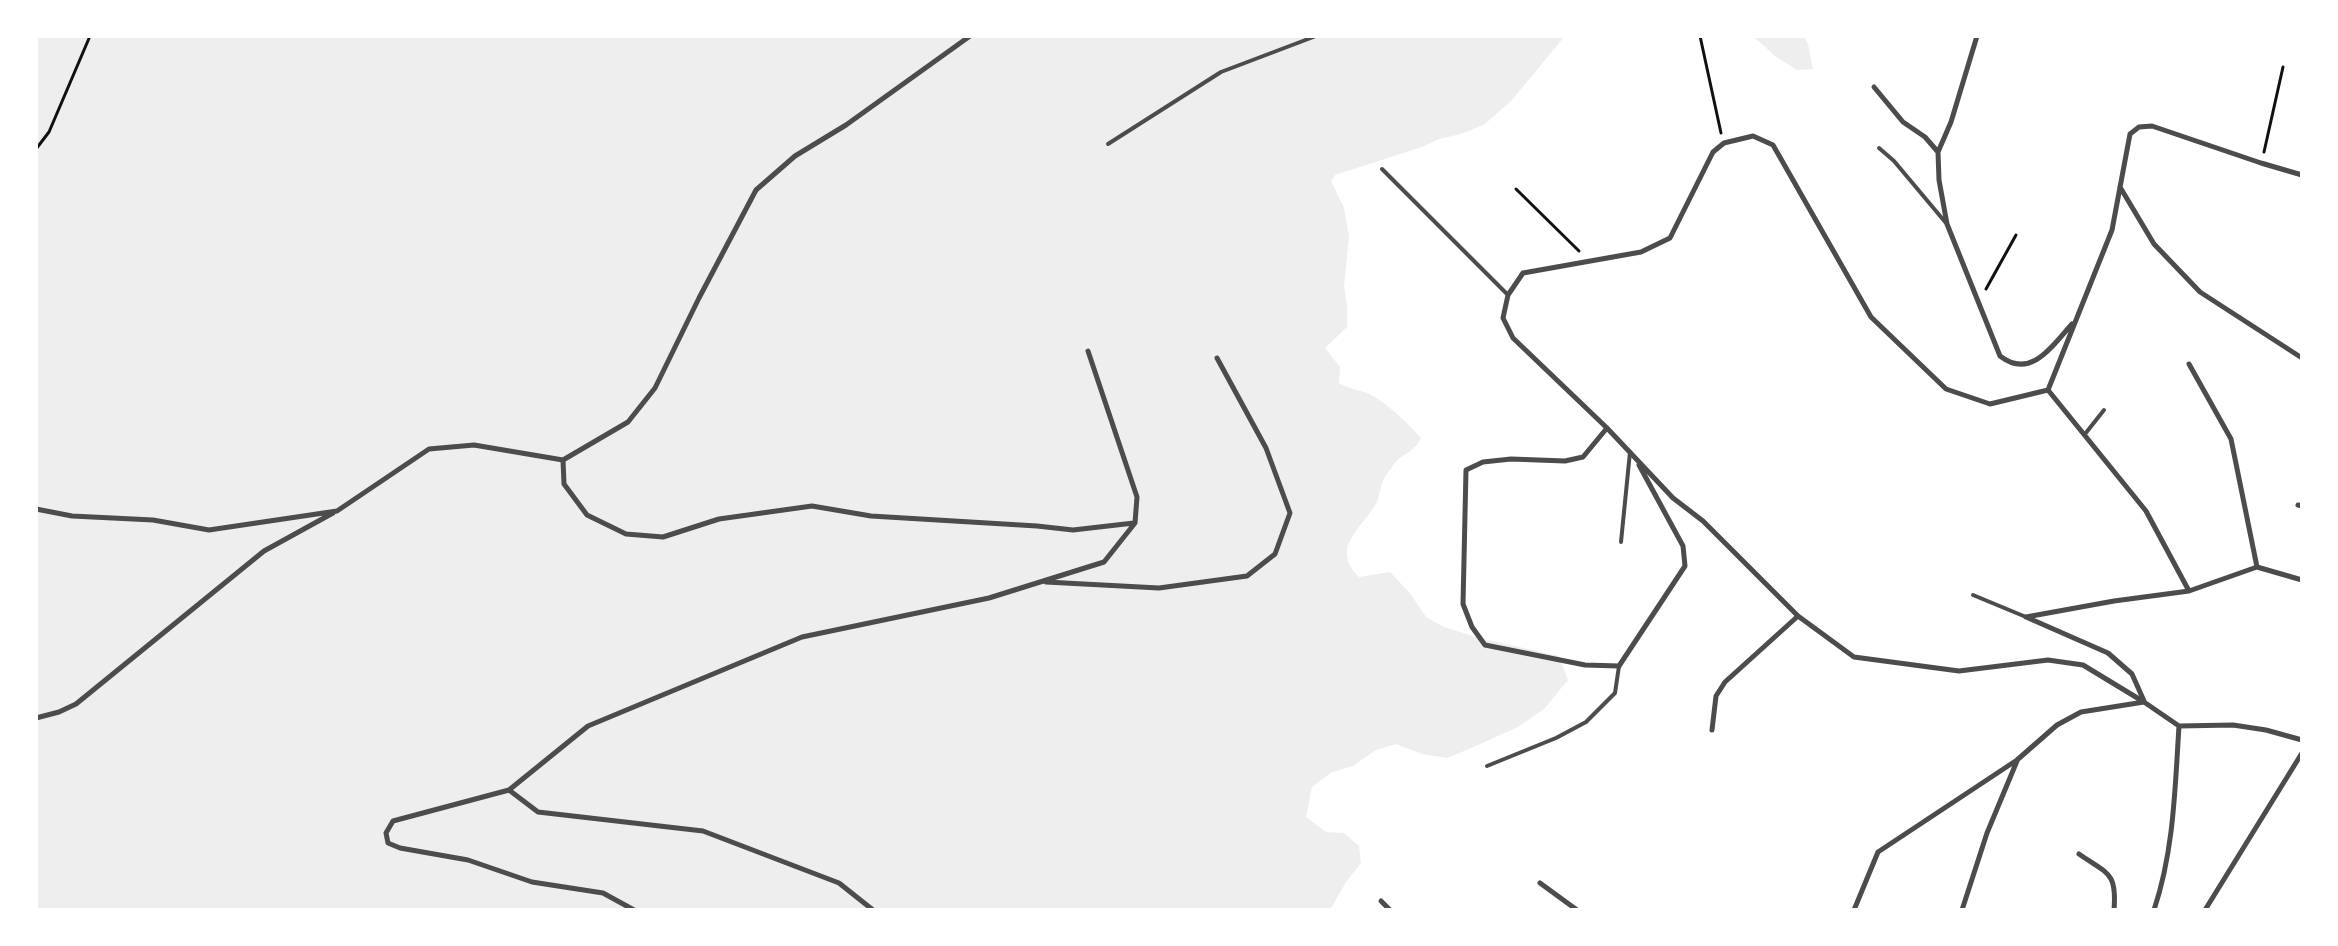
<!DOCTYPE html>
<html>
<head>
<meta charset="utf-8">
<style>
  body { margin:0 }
  #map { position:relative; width:2338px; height:946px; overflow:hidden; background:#fff; font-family:"Crimson Pro",serif }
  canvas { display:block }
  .frame { position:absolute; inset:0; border:38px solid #fff; pointer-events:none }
</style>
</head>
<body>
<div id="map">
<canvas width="2338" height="946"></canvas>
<div class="frame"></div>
</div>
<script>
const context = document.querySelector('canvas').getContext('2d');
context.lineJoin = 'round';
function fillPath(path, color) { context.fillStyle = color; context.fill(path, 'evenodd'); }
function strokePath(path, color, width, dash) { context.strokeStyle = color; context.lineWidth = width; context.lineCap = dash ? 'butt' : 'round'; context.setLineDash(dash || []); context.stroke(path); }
fillPath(new Path2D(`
  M36 36H1565L1511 101 1485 124 1461 134 1439 139 1422 147 1335 175 1331 181 1344 208 1349 236 1344 286 1347 306V327L1325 348 1340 367 1339 383C1349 389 1358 389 1369 394 1388 403 1407 423 1421 438 1412 455 1403 452 1394 464 1390 470 1384 477 1382 483 1380 489 1379 496 1377 502 1363 528 1329 547 1359 577L1390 572 1409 592 1426 617 1444 627 1479 638 1559 656 1568 680 1544 709 1518 727 1469 749 1447 758 1422 754 1396 744 1376 750 1353 766 1332 772 1312 787 1306 817 1326 832 1344 833 1359 846 1361 863 1346 882 1330 910H36Z
  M1753 36H1804L1808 44 1813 69 1797 70 1775 56Z`), '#eee');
strokePath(new Path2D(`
  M1700 36 1721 133
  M36 149 49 132 90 36
  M2264 152 2283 67
  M1516 189 1579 251
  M1986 289 2016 235`), '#111', 3);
strokePath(new Path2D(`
  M1108 144 1221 72 1316 36
  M1879 148 1894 161 1946 223
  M1382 169 1508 295
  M2085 434 2104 410
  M1621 542 1630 452
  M1973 595 2026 617
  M1487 766 1556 738 1586 722 1615 693 1619 666`), '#4c4c4c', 4);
strokePath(new Path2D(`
  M1874 87 1903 122 1925 137 1938 152 1939 180 1947 224 2000 356C2031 380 2052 346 2072 324
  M1938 152 1951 122 1977 36
  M2120 187 2154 244 2200 292 2302 358
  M2189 364 2231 439 2257 567
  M2048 390 2146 511 2189 591
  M1607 428 1583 457 1565 461 1511 459 1483 462 1466 470 1463 604 1472 627 1485 645 1585 665 1619 666 1685 566 1683 546 1639 465
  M563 460 564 484 587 515 626 534 663 537 719 519 812 506 871 516 1037 526 1073 530 1134 523
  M563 460 628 422 655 388 699 298 756 190 795 156 846 125 970 36
  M2298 505 2302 506
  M36 509 72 516 153 520 209 530 337 511 429 449 474 445 563 460
  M1046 582 1159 588 1247 576 1275 554 1290 513 1266 448 1217 358
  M2026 617 2114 601 2189 591 2257 567 2302 580
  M2026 617 2108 653 2132 674 2144 701
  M36 718 59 712 76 704 264 551 333 513
  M2179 726 2144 702 2083 665 2048 660 1959 671 1854 657 1798 616 1703 521 1673 498 1607 428 1513 338 1503 318 1508 295 1523 273 1641 252 1670 238 1713 152 1724 143 1753 136 1773 145 1871 317 1946 389 1990 404 2048 390 2112 230 2130 134 2139 127 2152 126 2261 163 2302 175
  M2179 726 2233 725 2266 730 2302 740
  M1712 730 1716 696 1725 682 1798 616
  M509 790 538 812 703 831 839 883 873 910
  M2079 854C2108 874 2117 872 2114 910
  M1540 883 1577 910
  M1381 901 1390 910
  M634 910 603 893 532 882 468 860 400 848 388 843 386 833 393 821 509 790 588 726 802 637 989 598 1104 562 1135 523 1137 497 1088 351
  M1854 910 1878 852 2017 760 2057 725 2081 712 2144 702
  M1962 910 1987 833 2017 761
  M2154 910C2174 850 2175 788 2179 726
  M2205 910 2302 753`), '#4c4c4c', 5);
</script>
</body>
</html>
